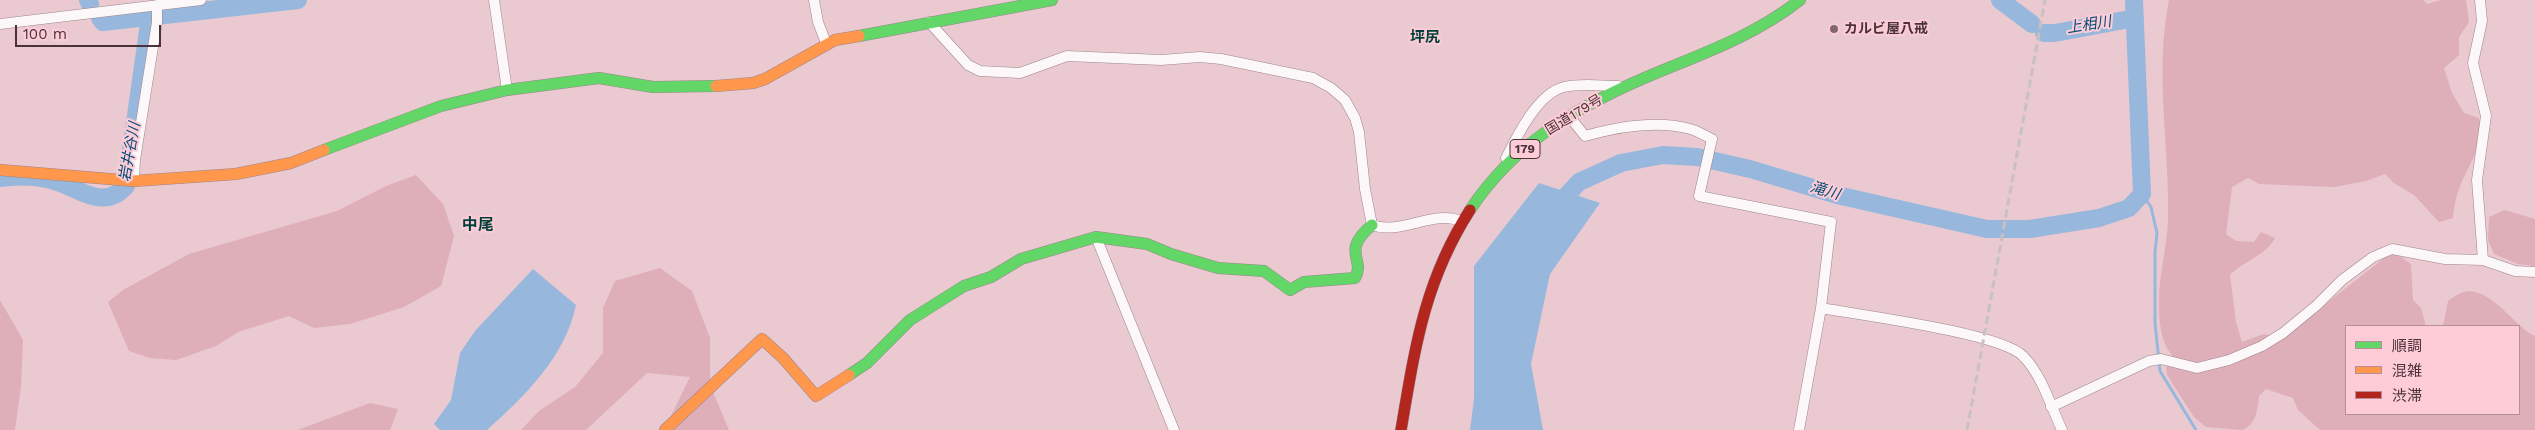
<!DOCTYPE html>
<html>
<head>
<meta charset="utf-8">
<style>
  body { margin:0 }
  #map { position:relative; width:2535px; height:430px; overflow:hidden; background:#eac9d1; font-family:"Work Sans","Noto Sans JP",sans-serif }
  canvas { display:block }
  .legend { position:absolute; left:2345px; top:325px; width:175px; height:90px; box-sizing:border-box; background:#fdccd7; border:1px solid #b58e97; margin:0; padding:6px 9px; list-style:none; font-size:15px; color:#4a3238 }
  .legend li { display:flex; align-items:center; gap:10px; height:25px }
  .legend b { width:25px; border:1px solid #b58e97 }
  .scale { position:absolute; left:15px; top:25px; width:146px; height:22px; box-sizing:border-box; border:2px solid #4a3238; border-top:0; padding-left:6px; font-size:15px; line-height:18px; white-space:nowrap; color:#4a3238; -webkit-text-stroke:4px #fdccd7; paint-order:stroke }
</style>
</head>
<body>
<div id="map">
<canvas width="2535" height="430"></canvas>
<ul class="legend">
<li><b style="height:6px;background:#63d668"></b>順調</li>
<li><b style="height:6px;background:#ff974d"></b>混雑</li>
<li><b style="height:6px;background:#b3261e"></b>渋滞</li>
</ul>
<div class="scale">100 m</div>
</div>
<script>
const context = document.querySelector('canvas').getContext('2d');
context.lineJoin = 'round';
function fillPath(path, color) { context.fillStyle = color; context.fill(path, 'evenodd'); }
function strokePath(path, color, width, dash) { context.strokeStyle = color; context.lineWidth = width; context.lineCap = dash ? 'butt' : 'round'; context.setLineDash(dash || []); context.stroke(path); }
function label(font, color, halo, rows, align = 'center') {
  context.font = font + ' "Work Sans","Noto Sans JP",sans-serif'; context.lineWidth = 4; context.setLineDash([]); context.textBaseline = 'middle'; context.strokeStyle = halo; context.fillStyle = color; for (const [text, x, y, turn = 0] of rows) {
    context.save(); context.translate(x, y); context.rotate((+turn || 0) * Math.PI / 180); context.textAlign = isNaN(turn) ? turn : align; if (halo) context.strokeText(text, 0, 0); context.fillText(text, 0, 0); context.restore();
  }
}
fillPath(new Path2D(`
  M2169 0H2423L2428 4 2440 0H2466L2469 22 2459 37V55L2444 68 2452 93 2464 113 2479 118C2483 149 2472 157 2461 184 2456 195 2454 206 2453 218L2439 222 2414 195 2394 183 2385 174 2366 181 2334 187 2259 184 2248 178 2232 187 2226 234 2236 241 2254 242 2261 232 2275 238C2264 257 2245 260 2230 275L2236 322 2242 342 2264 334 2281 339 2393 251 2411 264 2413 300 2421 308 2426 326H2346V414H2519V326H2443L2448 301C2452 298 2456 295 2461 293 2488 282 2515 328 2535 336V430H2320L2298 410 2293 398 2266 389 2259 396C2258 409 2256 425 2242 430L2206 427 2194 417 2167 375 2166 367 2171 364 2172 355C2160 341 2159 319 2159 301 2159 274 2167 248 2168 221 2170 146 2154 75 2169 0Z
  M416 175 443 204 454 236 441 286 404 307 350 324 314 328 289 316 238 332 216 346 176 360 150 358 129 351 108 302 123 290 189 254 337 211 386 186Z
  M2505 210 2535 219V266L2518 264 2494 254 2488 240 2489 217Z
  M660 268 692 291 710 338V385L729 430H660L669 420 690 377 647 373 586 430H521L539 411 575 387 603 353V308L615 281Z
  M0 300 23 340 21 386 15 430H0Z
  M370 403 398 409 390 430H298Z`), '#deaeb9');
fillPath(new Path2D(`
  M1539 183 1600 203 1550 274 1531 364 1543 430H1470L1474 399V266Z
  M533 269 576 305C565 357 525 396 487 430H440L434 424 451 400 460 353 475 331Z`), '#97b8dc');
strokePath(new Path2D(`
  M2142 194 2151 207 2157 233 2155 252V323L2160 371 2196 430`), '#97b8dc', 3);
strokePath(new Path2D(`
  M88 0 90 4
  M2000 0 2032 24
  M100 18 103 22 298 0
  M2044 33H2055L2135 18
  M0 178C14 176 33 176 47 179 74 183 101 214 126 186L150 17
  M1553 210 1579 182 1621 163 1663 155 1697 157 1750 169 1837 195 1987 229H2030L2099 218 2129 208 2142 194 2134 0`), '#97b8dc', 18);
const street = new Path2D(`
  M494 0 507 90
  M814 0 818 22 826 43
  M2480 0 2482 21 2473 63 2486 116 2477 180 2483 260
  M929 22 968 65 980 71 1020 73 1067 56 1161 60 1200 57 1221 59 1313 78 1331 88 1345 100 1355 118 1359 132 1365 189 1372 225C1402 236 1433 208 1463 222
  M0 24 201 0
  M1569 116 1585 136C1617 127 1657 120 1690 129 1698 131 1705 136 1712 139L1699 196 1831 222 1821 308 1799 430
  M1506 158C1517 136 1538 93 1564 87 1582 83 1601 86 1618 86
  M134 181 135 160 157 22V5
  M1096 237 1174 430
  M1821 308C1860 315 2000 333 2023 356 2042 375 2051 407 2062 430
  M2051 407 2149 361 2161 359 2197 368 2229 360 2262 346 2283 333 2317 305 2342 280 2373 257 2392 249 2445 259 2483 260 2515 271 2535 272`);
const fast = new Path2D(`
  M859 36 1052 0
  M324 150 441 106 507 90 599 78 653 87 716 86
  M1470 210C1516 140 1585 102 1661 71 1710 51 1758 33 1800 0
  M849 375 867 363 910 320 964 286 991 277 1021 259 1096 237 1147 244 1171 254 1218 268 1264 271 1290 290 1304 282 1355 278C1366 259 1340 252 1372 225`);
const slow = new Path2D(`
  M716 86 753 83 765 79 835 40 859 36
  M0 170 134 181 236 174 291 163 324 150
  M665 430 762 339 783 358 816 396 849 375`);
const jam = new Path2D(`
  M1401 430C1415 348 1424 282 1470 210`);
strokePath(street, '#9d858b', 11);
strokePath(fast, '#9d858b', 12);
strokePath(slow, '#9d858b', 12);
strokePath(jam, '#9d858b', 12);
strokePath(street, '#fcf7f8', 10);
strokePath(fast, '#63d668', 11);
strokePath(slow, '#ff974d', 11);
strokePath(jam, '#b3261e', 11);
strokePath(new Path2D(`
  M1967 430 2045 0`), '#c9c0c2', 3, [8, 4]);
for (const [x, y, r, color] of [
  [1834,29,5,"#82676e"]
]) { const dot = new Path2D(); dot.arc(x, y, r, 0, 2 * Math.PI); context.fillStyle = color; context.fill(dot); strokePath(dot, '#fdccd7', 2); }
for (const [x, y, w] of [
  [1525,149,30]
]) { const box = new Path2D(); box.roundRect(x - w / 2, y - 9.5, w, 19, 4); context.fillStyle = '#fdccd7'; context.fill(box); strokePath(box, '#4a3238', 1); }
label('bold 12px', '#4a3238', null, [
  ["179",1525,149]
]);
label('bold 14px', '#4a3238', '#fdccd7', [
  ["カルビ屋八戒",1844,29]
], 'left');
label('14px', '#4a3238', '#fdccd7', [
  ["国道179号",1574,115,-31]
]);
label('italic 15px', '#004c79', '#fdccd7', [
  ["上相川",2089,25,-9],
  ["岩井谷川",130,152,-80],
  ["滝川",1825,191,16]
]);
label('bold 15px', '#003f39', '#fdccd7', [
  ["坪尻",1425,38]
]);
label('bold 16px', '#003f39', '#fdccd7', [
  ["中尾",478,225]
]);
</script>
</body>
</html>
